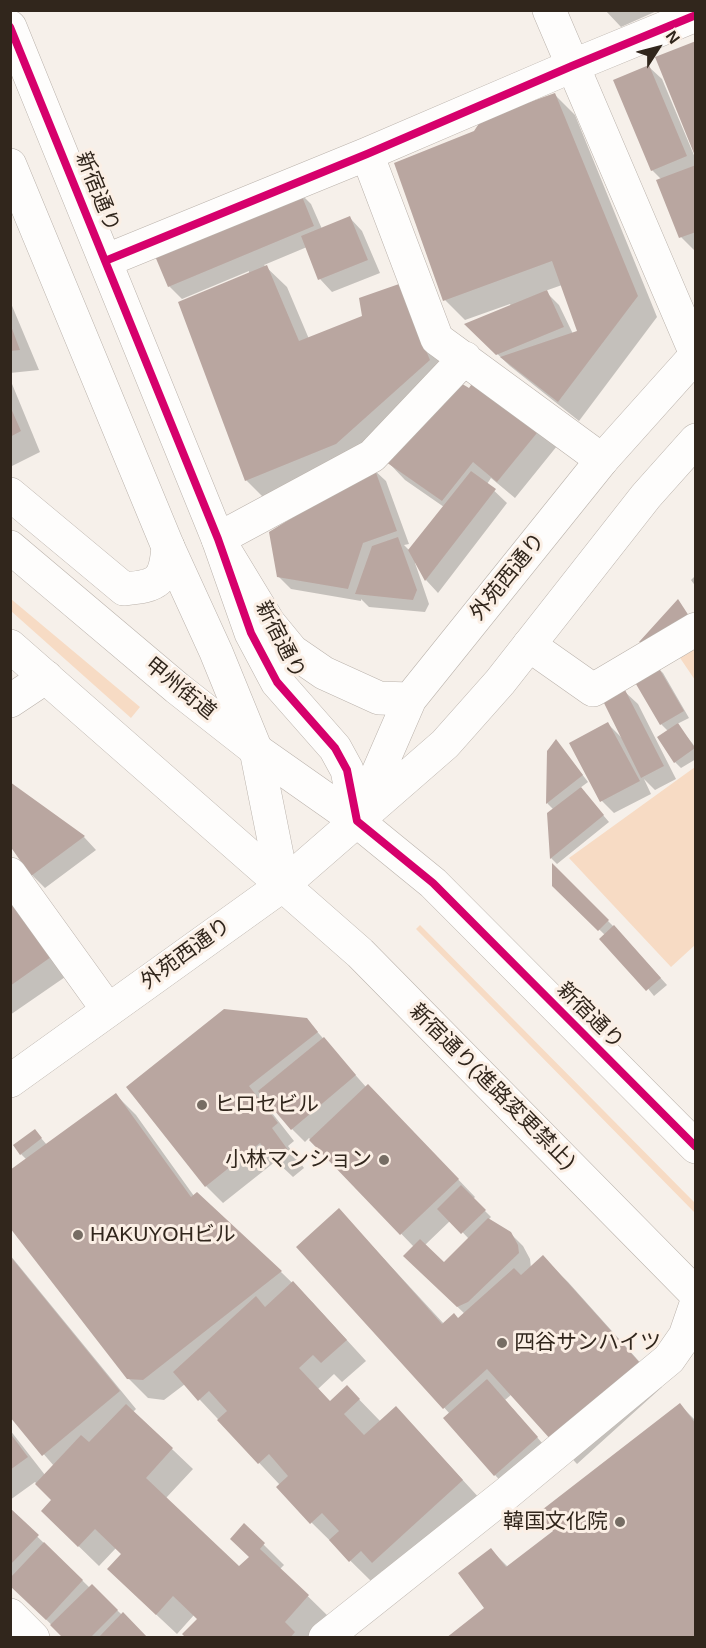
<!DOCTYPE html>
<html>
<head>
<meta charset="utf-8">
<style>
  body { margin:0 }
  #map { position:relative; width:706px; height:1648px; overflow:hidden; background:#f6f0ea; font-family:Helvetica,sans-serif }
  canvas { display:block }
  .frame { position:absolute; inset:0; border:12px solid #31261c; pointer-events:none }
  .north { position:absolute; left:628px; top:18px; width:60px; height:60px; -webkit-text-stroke:4px #fbefe5; paint-order:stroke; rotate:54deg; font-size:16px; font-weight:700; line-height:24px; text-align:center; color:#31261c }
  .north::after { content:''; display:block; margin:auto; width:21px; height:27px; background:#31261c; clip-path:polygon(50% 0,100% 100%,50% 72%,0 100%) }
</style>
</head>
<body>
<div id="map">
<canvas width="706" height="1648"></canvas>
<div class="frame"></div>
<div class="north">N</div>
</div>
<script>
const context = document.querySelector('canvas').getContext('2d');
context.lineJoin = 'round';
function fillPath(path, color) { context.fillStyle = color; context.fill(path, 'evenodd'); }
function strokePath(path, color, width, dash) { context.strokeStyle = color; context.lineWidth = width; context.lineCap = dash ? 'butt' : 'round'; context.setLineDash(dash || []); context.stroke(path); }
function label(font, color, halo, rows, align = 'center') {
  context.font = font + ' Helvetica,"Noto Sans JP",sans-serif'; context.lineWidth = 6; context.setLineDash([]); context.textBaseline = 'middle'; context.strokeStyle = halo; context.fillStyle = color; for (const [text, x, y, turn = 0] of rows) {
    context.save(); context.translate(x, y); context.rotate((+turn || 0) * Math.PI / 180); context.textAlign = isNaN(turn) ? turn : align; if (halo) context.strokeText(text, 0, 0); context.fillText(text, 0, 0); context.restore();
  }
}
fillPath(new Path2D(`
  M11 599 140 707 131 718 11 611Z
  M695 640V680L676 652Z
  M695 767V945L671 967 569 858Z
  M420 925 695 1203V1213L416 929Z`), '#f7dbc4');
fillPath(new Path2D(`
  M605 10H659L621 27Z
  M649 67 662 79 696 160V252L681 237 662 180 652 170Z
  M555 95 575 115 657 317 579 421 510 366 467 325 511 306 510 304 465 320 445 300 475 132ZM562 285 579 332 573 334 559 305 545 291Z
  M298 191 311 204 322 229 350 218 362 231 380 273 332 292 320 279 307 247 264 265 287 287 309 339 363 317 419 306 449 380 356 464 266 500 246 480 249 271 182 299 169 286Z
  M10 301 39 370 10 373Z
  M10 379 40 452 10 467Z
  M476 380 557 446 515 498 491 478 487 484 507 503 438 593 426 580 416 562 415 563 429 604 425 612 369 607 361 599V601L291 589 278 576 373 469 386 481 409 544 404 545 409 550 444 507 405 480 388 462 469 390Z
  M696 575V587L691 580Z
  M657 667 663 673 689 718 677 724 696 748V759L681 768 675 762 668 731 661 724Z
  M625 692 638 704 676 779 655 790 644 779 651 794 614 813 602 801 608 724 623 739Z
  M562 748 588 782 580 788 609 822 557 864 551 858 549 814 554 810 547 803 548 752Z
  M10 784 84 837 96 850 45 888 32 875 10 844Z
  M558 871 620 933 667 985 654 996 605 935 553 885Z
  M10 893 68 975 10 1015Z
  M306 1019 366 1087 385 1103 475 1197 473 1199 491 1217 488 1220 510 1233 523 1246 530 1259 531 1268 543 1258 568 1282 662 1387 577 1464 512 1394 505 1400 549 1451 507 1488 495 1475 450 1414 298 1247 339 1210 444 1324 459 1320 465 1314 418 1269 414 1247 309 1138 305 1142 292 1129 269 1102 265 1104 294 1141 288 1146 304 1168 293 1177 276 1161 223 1203 206 1186 128 1087ZM451 1220 469 1239 444 1264 425 1245Z
  M116 1095 136 1115 194 1196 197 1194 281 1272 313 1303 366 1361 342 1382 334 1374 318 1389 330 1402 347 1387 381 1422 416 1429 482 1501 393 1582 382 1571 371 1581 311 1522 280 1485 185 1384 164 1400 148 1398 128 1378 27 1160 21 1154 35 1131 47 1145Z
  M10 1255 136 1409 133 1412 193 1469 166 1498 239 1569 251 1557 244 1525 284 1565 280 1569 329 1617 309 1638H188L198 1619 194 1615 177 1634 129 1589 123 1555 116 1548 99 1566 63 1531 53 1500 35 1482 10 1500V1430L45 1475 54 1466 10 1415Z
  M680 1405 696 1421V1638L486 1608 491 1550 508 1567 555 1531Z
  M10 1510 90 1588 92 1586 146 1638H65L21 1595 10 1579Z`), '#0003');
fillPath(new Path2D(`
  M696 41V156H695L655 57Z
  M649 65 687 156 651 171 613 80Z
  M555 93 638 296 558 402 500 357 577 331 552 261 443 301 394 163 474 131 482 119Z
  M696 165V232L679 238 656 180Z
  M299 189 314 226 168 287 152 249Z
  M350 216 368 260 318 280 301 236Z
  M267 265 299 341 362 316 359 298 399 284 430 360 336 444 245 481 178 302Z
  M547 290 564 327 496 355 464 324Z
  M10 326H11L20 350 10 351Z
  M476 378 541 428 497 482 473 462 442 501 386 462 459 382 469 388Z
  M10 406 21 431 10 437Z
  M374 467 397 531 363 543 348 589 277 577 269 532Z
  M471 471 496 489 425 581 408 550Z
  M398 537 417 590 413 600 355 594 372 546Z
  M678 599 689 616 642 644 639 642Z
  M657 665 684 711 660 725 633 679Z
  M625 690 664 766 641 778 603 701Z
  M608 722 640 781 600 802 569 743Z
  M678 723 695 748 674 763 657 737Z
  M556 739 583 775 546 804 547 751Z
  M10 782 85 836 31 876 10 846Z
  M581 787 604 815 550 859 547 813Z
  M552 863 609 920 598 931 552 886Z
  M10 899 51 957 10 986Z
  M614 925 661 978 646 991 599 939Z
  M224 1009 307 1018 318 1032 249 1086 278 1123 272 1128 288 1150 275 1161 260 1143 205 1187 126 1087Z
  M324 1037 356 1075 291 1130 258 1091Z
  M368 1084 459 1179 400 1235 309 1140Z
  M116 1093 191 1197 197 1192 282 1271 143 1380 127 1379 10 1228V1170Z
  M35 1129 42 1138 20 1155 13 1145Z
  M461 1185 486 1210 461 1234 437 1209Z
  M339 1208 442 1324 454 1313 458 1318 514 1268 521 1275 543 1255 639 1362 552 1441 487 1369 443 1409 296 1247Z
  M488 1218 511 1232 518 1245 519 1253 468 1302 457 1307 403 1256 420 1239 444 1262Z
  M10 1256 120 1391 42 1456 10 1417Z
  M293 1281 347 1340 321 1363 313 1355 299 1368 330 1401 347 1385 360 1399 344 1414 364 1435 396 1406 463 1480 372 1563 361 1551 349 1562 329 1540 339 1531 322 1513 310 1524 276 1487 288 1476 269 1454 258 1464 217 1420 227 1411 209 1391 198 1401 173 1372 256 1296 265 1307Z
  M487 1379 538 1437 494 1476 443 1418Z
  M680 1403 696 1424V1638H446L484 1608 458 1573 491 1548 506 1567 553 1531 538 1513Z
  M126 1404 173 1448 146 1478 239 1566 249 1557 230 1539 244 1523 265 1543 260 1549 309 1595 285 1622 295 1632 290 1638H186L182 1634 197 1619 173 1596 156 1615 107 1569 121 1554 95 1529 78 1547 41 1511 51 1500 35 1484 81 1435 89 1442Z
  M10 1433 28 1457 10 1470Z
  M10 1508 39 1535 10 1565Z
  M44 1542 83 1580 46 1620 10 1586V1578Z
  M92 1584 118 1610 90 1638H63L50 1625Z
  M123 1612 148 1638H98Z`), '#b9a6a0');
const minor = new Path2D(`
  M549 10 696 354
  M10 27 218 539 251 633 277 682 335 748 347 770 357 821
  M367 154 437 339 602 460
  M10 165 168 547 216 652 256 750 283 885
  M105 261 367 154 572 66 696 15
  M218 539 372 456 465 358
  M529 645 593 690 696 629
  M10 701 46 677
  M10 874 108 1010
  M10 1615 33 1638
  M325 1638 506 1494 669 1359 685 1336 696 1304`);
const major = new Path2D(`
  M218 539 269 623 292 651 324 673 379 698 410 699
  M360 814 410 699 602 460 696 355
  M10 1081 283 885 445 744 500 682 646 496 696 440`);
const highway = new Path2D(`
  M10 494 124 589C158 586 165 582 168 547
  M10 547 177 688 256 750 357 821 433 883 696 1147
  M10 646 360 953 696 1294`);
strokePath(minor, '#bab2ab', 34);
strokePath(major, '#bab2ab', 34);
strokePath(highway, '#bab2ab', 34);
strokePath(minor, '#fefdfc', 33);
strokePath(major, '#fefdfc', 33);
strokePath(highway, '#fefdfc', 33);
strokePath(new Path2D(`
  M10 27 218 539 251 633 277 682 335 748 347 770 357 821 433 883 696 1147
  M105 261 367 154 572 66 696 15`), '#d6006c', 8);
for (const [x, y, r, color] of [
  [202,1105,6,"#766d64"],
  [384,1160,6,"#766d64"],
  [78,1235,6,"#766d64"],
  [502,1343,6,"#766d64"],
  [620,1522,6,"#766d64"]
]) { const dot = new Path2D(); dot.arc(x, y, r, 0, 2 * Math.PI); context.fillStyle = color; context.fill(dot); strokePath(dot, '#fbefe5', 2); }
label('21px', '#31261c', '#fbefe5', [
  ["新宿通り",97,192,68],
  ["外苑西通り",508,577,-51],
  ["新宿通り",280,640,63],
  ["甲州街道",180,689,39],
  ["外苑西通り",186,954,-36],
  ["新宿通り",590,1016,45],
  ["新宿通り(進路変更禁止)",492,1087,45]
]);
label('21px', '#31261c', '#fbefe5', [
  ["ヒロセビル",214,1105],
  ["小林マンション",372,1160,"right"],
  ["HAKUYOHビル",90,1235],
  ["四谷サンハイツ",514,1343],
  ["韓国文化院",608,1522,"right"]
], 'left');
</script>
</body>
</html>
